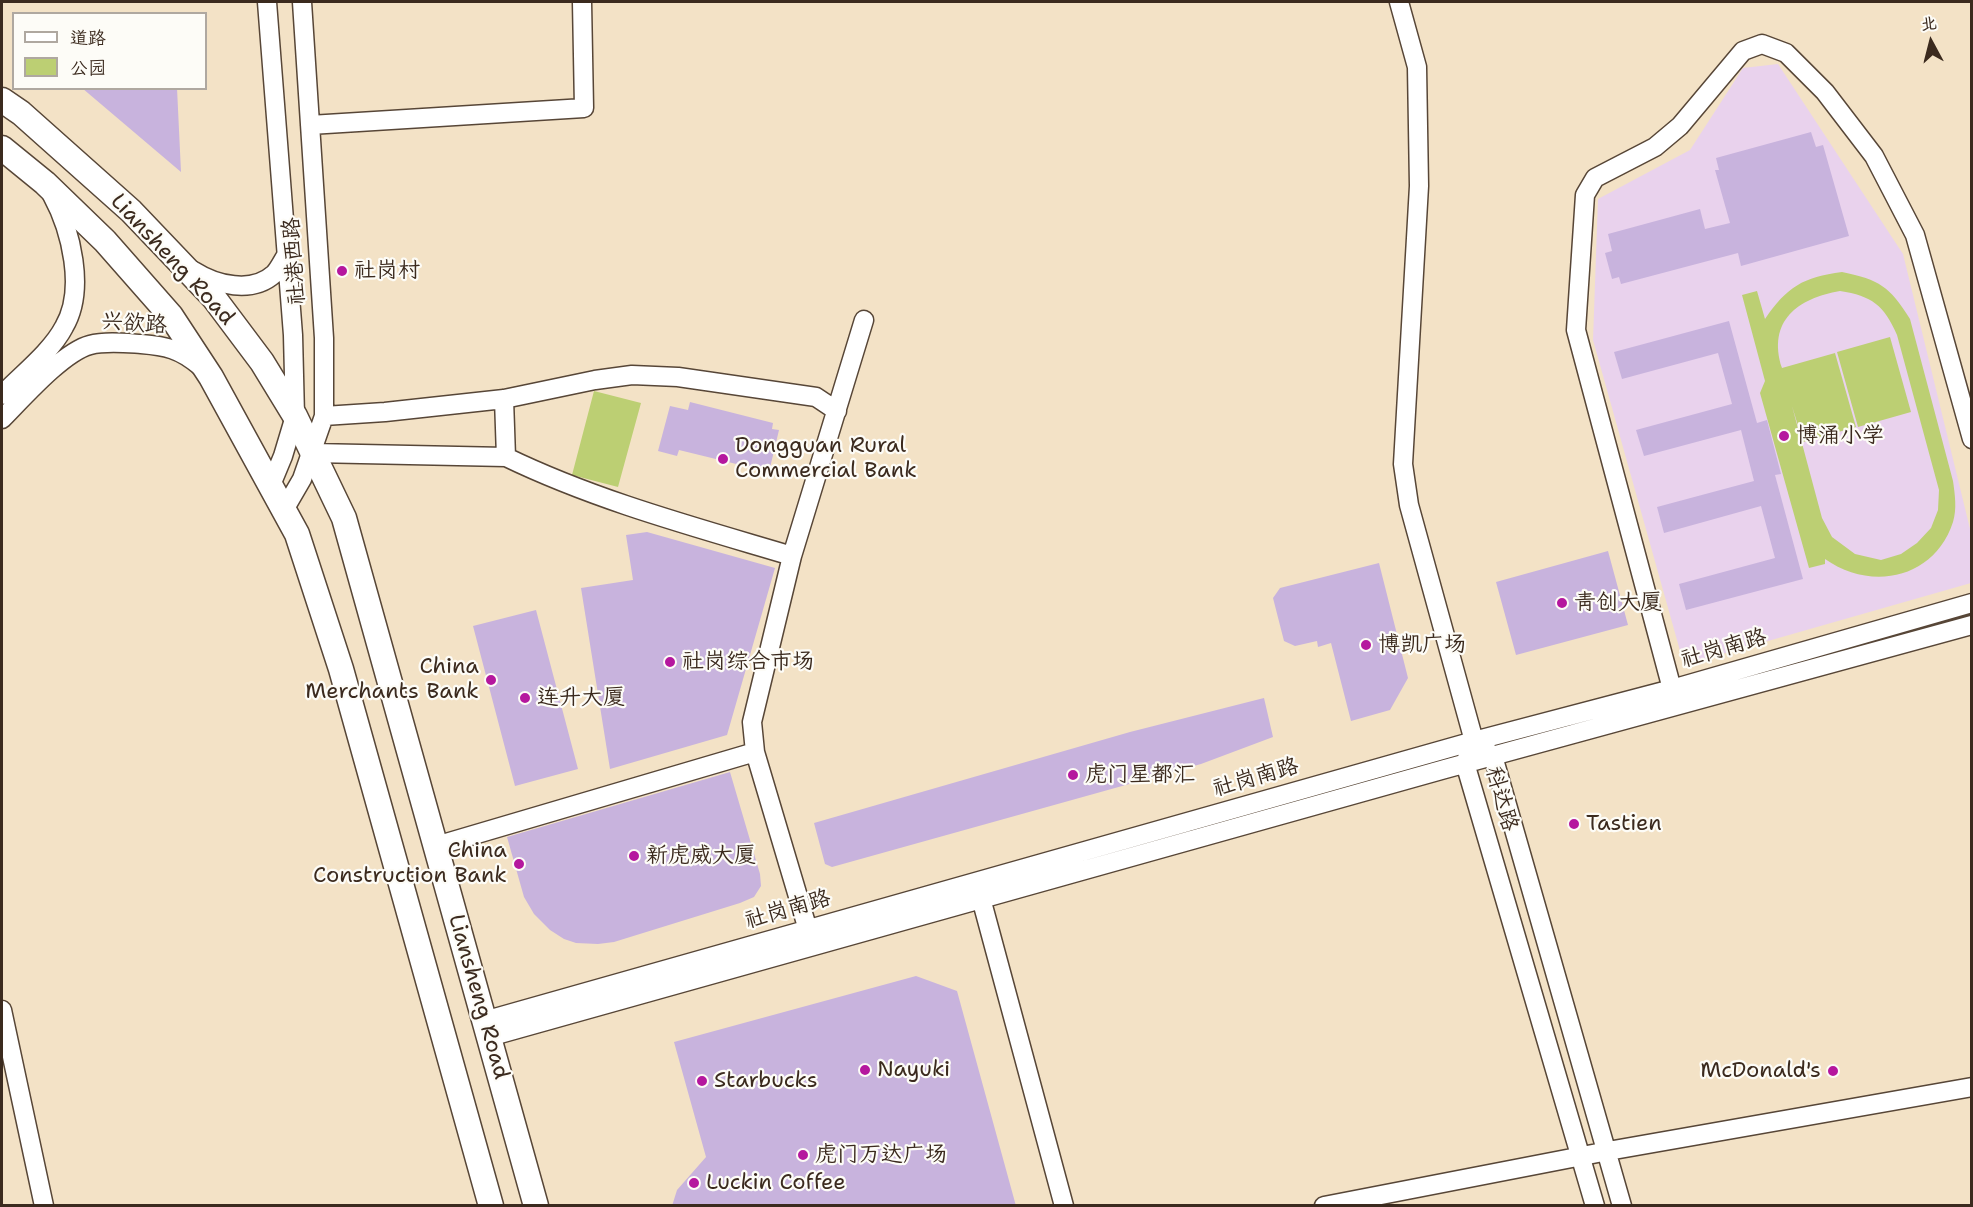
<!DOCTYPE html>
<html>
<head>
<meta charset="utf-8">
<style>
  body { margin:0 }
  #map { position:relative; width:1973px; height:1207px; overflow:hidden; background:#f3e2c6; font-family:"Shantell Sans","LXGW WenKai TC",sans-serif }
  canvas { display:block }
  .frame { position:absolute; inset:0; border:3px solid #3b2a1e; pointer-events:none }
  .legend { position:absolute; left:12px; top:12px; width:195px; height:78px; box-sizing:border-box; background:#fdfcf7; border:2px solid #afa8a0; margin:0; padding:8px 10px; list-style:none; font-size:18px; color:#3b2a1e }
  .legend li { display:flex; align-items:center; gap:12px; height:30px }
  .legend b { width:30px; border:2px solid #afa8a0 }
  .north { position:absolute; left:1901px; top:12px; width:60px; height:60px; -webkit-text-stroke:4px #fdfcf7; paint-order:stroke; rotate:353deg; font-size:16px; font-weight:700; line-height:24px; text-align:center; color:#3b2a1e }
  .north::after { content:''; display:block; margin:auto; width:21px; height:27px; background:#3b2a1e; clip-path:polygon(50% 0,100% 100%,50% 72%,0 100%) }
</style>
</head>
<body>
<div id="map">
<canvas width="1973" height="1207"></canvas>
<div class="frame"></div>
<ul class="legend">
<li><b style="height:8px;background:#fff"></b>道路</li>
<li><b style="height:16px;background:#bccf73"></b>公园</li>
</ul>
<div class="north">北</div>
</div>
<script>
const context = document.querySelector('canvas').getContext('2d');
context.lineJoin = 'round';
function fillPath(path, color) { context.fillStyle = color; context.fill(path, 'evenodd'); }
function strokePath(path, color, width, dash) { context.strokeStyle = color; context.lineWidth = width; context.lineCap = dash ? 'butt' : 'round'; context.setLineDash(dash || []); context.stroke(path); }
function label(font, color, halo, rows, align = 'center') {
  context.font = font + ' "Shantell Sans","LXGW WenKai TC",sans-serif'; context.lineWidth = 4.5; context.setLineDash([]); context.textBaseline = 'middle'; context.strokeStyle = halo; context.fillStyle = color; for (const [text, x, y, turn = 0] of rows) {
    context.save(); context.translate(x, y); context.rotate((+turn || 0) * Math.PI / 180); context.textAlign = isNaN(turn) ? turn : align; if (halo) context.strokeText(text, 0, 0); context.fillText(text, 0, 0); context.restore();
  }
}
fillPath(new Path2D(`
  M1778 64 1903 254 1971 533V583L1684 665 1593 340 1598 199 1690 150 1743 68Z`), '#e9d2ed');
fillPath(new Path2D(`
  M1842 272C1880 280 1889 286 1910 319L1953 481C1955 495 1957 509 1953 522 1934 580 1870 591 1825 559V564L1809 568 1760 393 1765 381 1742 295 1757 291 1765 319C1787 287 1803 277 1842 272ZM1840 291C1872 296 1884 305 1897 335L1939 490 1938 510 1931 528 1917 543 1901 554 1881 560 1855 554 1832 537 1822 518 1792 406 1803 442 1856 427 1835 353 1782 368C1767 321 1798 298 1840 291Z
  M1890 337 1911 412 1858 427 1837 352Z
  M594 391 641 403 618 487 572 475Z`), '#bccf73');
fillPath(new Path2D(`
  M82 88H177L181 172Z
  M1811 132 1816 147 1823 145 1849 236 1741 266 1738 253 1621 284 1619 277 1612 279 1605 253 1612 251 1608 234 1700 209 1705 229 1730 223 1715 170H1719L1716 158Z
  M1729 321 1757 423 1767 420 1781 474 1775 475 1803 579 1686 610 1679 584 1775 558 1761 506 1664 533 1657 507 1754 481 1741 430 1644 456 1636 430 1732 404 1718 353 1622 379 1614 352Z
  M690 402 773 423 772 429 779 430 769 472 679 450 677 456 658 451 670 406 688 410Z
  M647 532 775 568 727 735 610 769 581 588 633 580 626 535Z
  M1608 551 1628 625 1516 655 1496 582Z
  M1379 563 1408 678 1390 710 1351 721 1331 643 1318 647 1317 641 1295 646 1284 641 1273 598 1280 588Z
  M536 610 578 769 515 786 473 626Z
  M1264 698 1273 737 1201 764 832 867 825 864 814 823 1130 732Z
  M730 772 760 874 761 886 754 897 740 903 614 942 598 944 576 943 564 939 550 930 534 914 524 897 507 837Z
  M916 976 957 991 1016 1206H672L677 1190 706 1157 674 1042Z`), '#c8b3dd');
const minor = new Path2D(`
  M267 2 293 335 295 416 283 456 271 485
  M1399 2 1417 67 1419 186 1403 464 1409 505 1474 741
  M310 125 584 108 582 2
  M194 271C216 285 252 294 274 274 279 269 283 260 287 254
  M2 395C21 375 51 352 64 327 86 290 71 230 52 195
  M504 399 506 457
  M324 416 385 412 504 399 595 380 632 375 678 377 816 397 837 411
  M2 419C22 399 63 352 90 345 105 341 125 343 141 344 166 346 180 349 200 366
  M313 453 506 457C597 501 695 527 792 556
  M284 510 302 479 324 416V338L302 2
  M1672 689 1576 330 1585 195 1595 178 1655 147 1680 126 1743 51 1762 44 1786 53 1825 92 1874 156 1915 235 1972 439
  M1485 749 1493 756 1622 1206
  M1469 754 1465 763 1595 1206
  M436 846 755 752
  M978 887 1064 1206
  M808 930 755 752 752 722 792 556 864 320
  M2 1010 44 1206
  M484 1021 1474 741 1672 689 1972 603
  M489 1037 1445 769 1972 625
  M1324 1206 1608 1151 1972 1087`);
const major = new Path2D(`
  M2 100 21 113 131 211 214 298 262 362 295 416 344 518 536 1206
  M2 148 45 183 105 241 171 316 211 377 297 534 341 669 491 1206`);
strokePath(minor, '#574637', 21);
strokePath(major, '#574637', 27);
strokePath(minor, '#fff', 18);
strokePath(major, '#fff', 24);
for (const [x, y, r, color] of [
  [342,271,6,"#b5179e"],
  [1784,436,6,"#b5179e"],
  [723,459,6,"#b5179e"],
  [1562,603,6,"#b5179e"],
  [1366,645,6,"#b5179e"],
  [670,662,6,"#b5179e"],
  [491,680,6,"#b5179e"],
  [525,698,6,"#b5179e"],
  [1073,775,6,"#b5179e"],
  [1574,824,6,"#b5179e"],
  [634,856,6,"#b5179e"],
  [519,864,6,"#b5179e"],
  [865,1070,6,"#b5179e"],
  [1833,1071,6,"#b5179e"],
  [702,1081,6,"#b5179e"],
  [803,1155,6,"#b5179e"],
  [694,1183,6,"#b5179e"]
]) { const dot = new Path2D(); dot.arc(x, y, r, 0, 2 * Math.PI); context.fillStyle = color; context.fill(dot); strokePath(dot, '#fdfcf7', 2); }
label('22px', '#3b2a1e', '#fdfcf7', [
  ["Liansheng Road",172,260,47],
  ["社港西路",295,261,-94],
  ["兴欲路",134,324,4],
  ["社岗南路",1724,649,-16],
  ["社岗南路",1256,778,-16],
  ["科达路",1501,799,74],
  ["社岗南路",788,910,-16],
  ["Liansheng Road",478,997,74]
]);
label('22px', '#3b2a1e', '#fdfcf7', [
  ["社岗村",354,271],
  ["博涌小学",1796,436],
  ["Dongguan Rural",735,446],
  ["Commercial Bank",735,471],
  ["青创大厦",1574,603],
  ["博凯广场",1378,645],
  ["社岗综合市场",682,662],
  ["China",479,667,"right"],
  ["Merchants Bank",479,692,"right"],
  ["连升大厦",537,698],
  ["虎门星都汇",1085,775],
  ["Tastien",1586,824],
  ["China",507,851,"right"],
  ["Construction Bank",507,876,"right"],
  ["新虎威大厦",646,856],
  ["Nayuki",877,1070],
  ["McDonald's",1821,1071,"right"],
  ["Starbucks",714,1081],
  ["虎门万达广场",815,1155],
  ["Luckin Coffee",706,1183]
], 'left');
</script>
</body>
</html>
